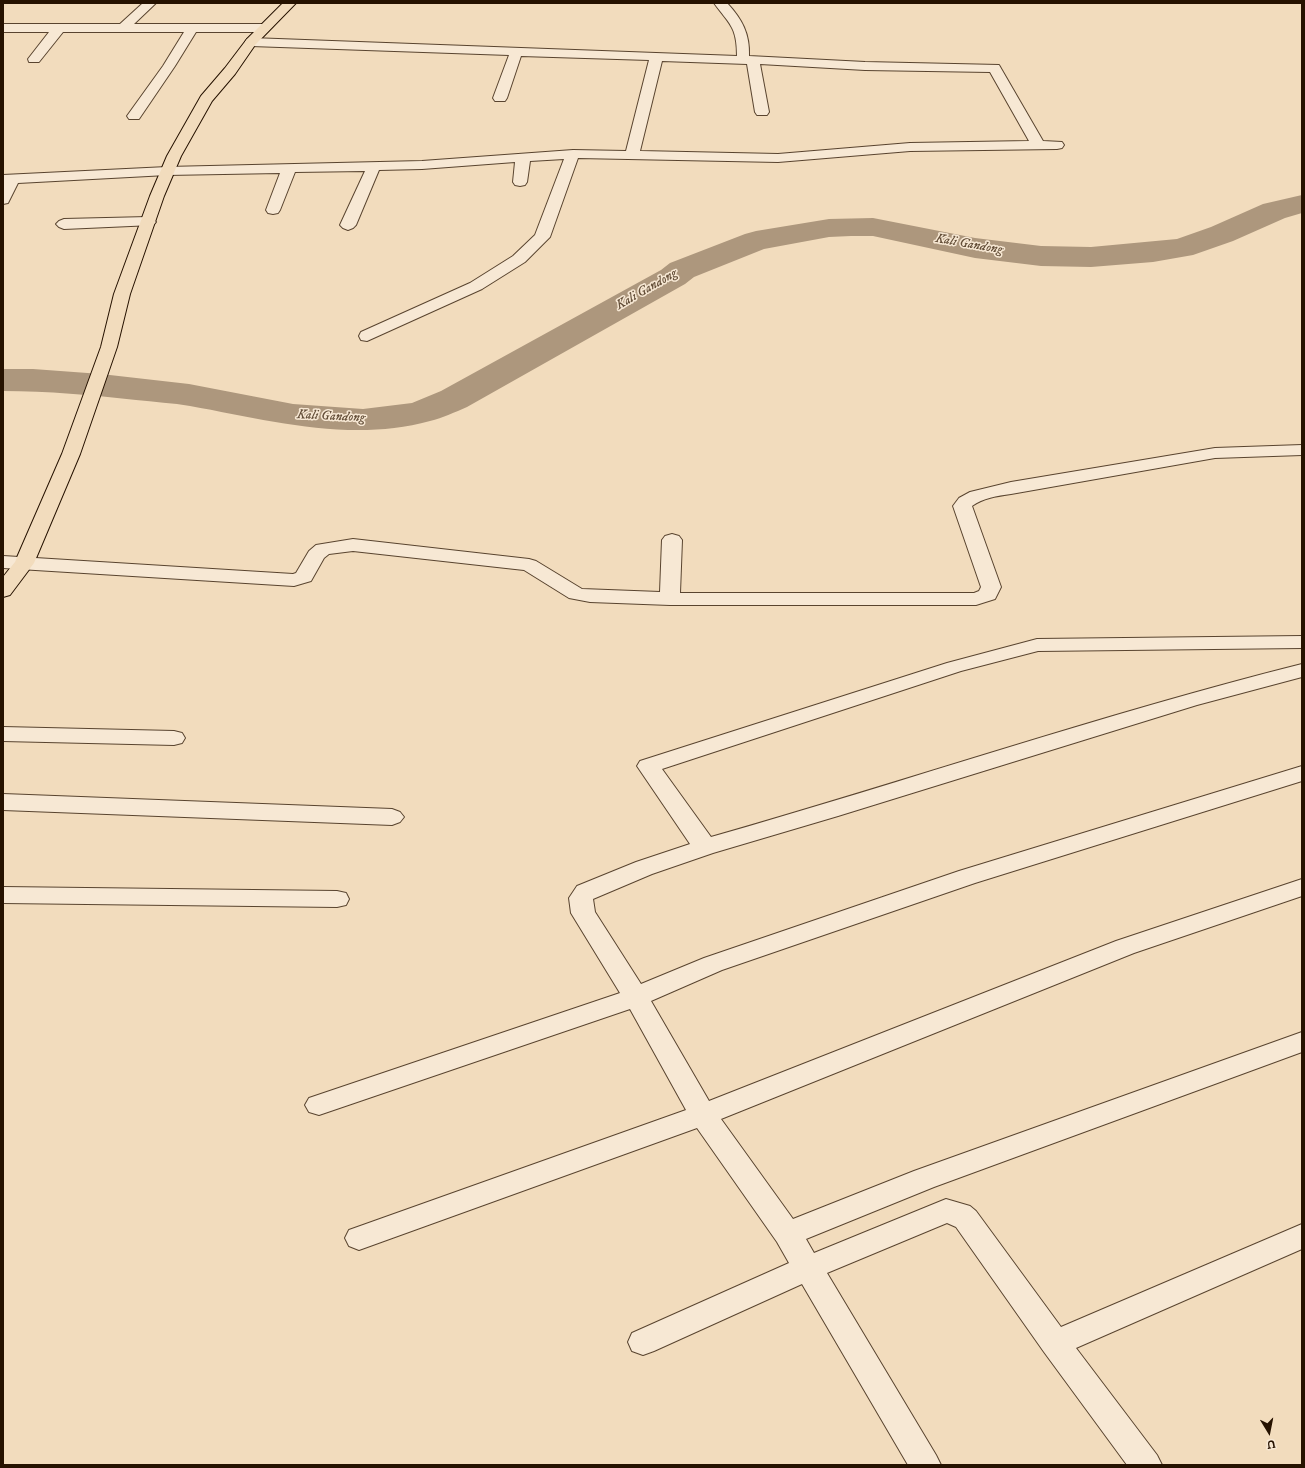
<!DOCTYPE html>
<html>
<head>
<meta charset="utf-8">
<style>
  body { margin:0 }
  #map { position:relative; width:1305px; height:1468px; overflow:hidden; background:#f2dcbd; font-family:"IM FELL DW Pica",serif }
  canvas { display:block }
  .frame { position:absolute; inset:0; border:4px solid #261200; pointer-events:none }
  .north { position:absolute; left:1249px; top:1412px; width:40px; height:40px; -webkit-text-stroke:3px #f7e8d4; paint-order:stroke; rotate:170deg; font-size:11px; font-weight:700; line-height:16px; text-align:center; color:#261200 }
  .north::after { content:''; display:block; margin:auto; width:14px; height:18px; background:#261200; clip-path:polygon(50% 0,100% 100%,50% 72%,0 100%) }
</style>
</head>
<body>
<div id="map">
<canvas width="1305" height="1468"></canvas>
<div class="frame"></div>
<div class="north">U</div>
</div>
<script>
const context = document.querySelector('canvas').getContext('2d');
context.lineJoin = 'round';
function fillPath(path, color) { context.fillStyle = color; context.fill(path, 'evenodd'); }
function strokePath(path, color, width, dash) { context.strokeStyle = color; context.lineWidth = width; context.lineCap = dash ? 'butt' : 'round'; context.setLineDash(dash || []); context.stroke(path); }
function label(font, color, halo, rows, align = 'center') {
  context.font = font + ' "IM FELL DW Pica",serif'; context.lineWidth = 3; context.setLineDash([]); context.textBaseline = 'middle'; context.strokeStyle = halo; context.fillStyle = color; for (const [text, x, y, turn = 0] of rows) {
    context.save(); context.translate(x, y); context.rotate((+turn || 0) * Math.PI / 180); context.textAlign = isNaN(turn) ? turn : align; if (halo) context.strokeText(text, 0, 0); context.fillText(text, 0, 0); context.restore();
  }
}
fillPath(new Path2D(`
  M1302 195V213L1285 218 1233 241 1193 255 1153 262 1091 267 1041 266 975 258 873 236H851L829 237 764 249 694 277 685 284 467 407C455 412 443 418 430 421 350 443 269 420 190 406 173 403 154 402 136 400 92 395 48 391 3 391V369H33L101 374 189 384 293 404 363 409 412 403 441 391 661 270 670 263 745 234 756 231 829 219 873 218 975 238 1041 246 1091 247 1177 239 1211 227 1263 204Z`), '#ad977d');
const minor = new Path2D(`
  M143 3H156L134 24H264L268 25 270 28 268 31 264 32H196L175 66 139 119H129L127 116 163 66 184 32H63L39 62H29L28 59 49 32H3V24H120Z
  M714 3H727C742 19 750 34 749 56L865 62 999 65 1043 141 1062 142 1064 145 1062 148 1057 149 910 151 778 162 578 158 550 237 525 262 482 289 367 341 361 340 359 336 361 332 470 283 513 256 535 235 564 159 530 161 527 182 525 185 520 186 515 185 513 182 515 162 422 169 379 170 356 225 353 228 348 230 343 228 340 225 365 171 295 172 280 210 278 213 273 214 268 213 266 210 280 173 167 175 18 183 8 203 3 204V175L167 167 422 161 573 150 626 151 649 60 521 56 507 98 505 101H495L493 98 509 55 251 46 247 45 245 42 247 39 251 38 737 56C737 26 729 24 714 3ZM662 61 747 64 755 112 757 115H767L769 112 760 64 865 70 990 72 1029 141 910 143 778 154 640 151Z
  M148 217 153 219 156 222 153 225 64 229 59 227 56 224 59 221 64 219Z
  M1302 445V455L1215 458 1011 494C997 496 983 498 972 506L1001 587 995 599 976 605H670L590 602 569 598 524 570 353 551 329 554 324 558 311 581 294 586 3 568V556L293 574 296 573 309 551 316 545 353 539 529 559 536 561 582 589 660 592 662 540 665 536 672 534 679 536 682 540 680 593H974L979 591 981 587 953 506 959 498 970 492 1011 482 1215 448Z
  M1302 636V648L1038 651 961 671 662 769 711 837C908 781 1103 714 1302 664V677L1197 705 838 816 713 853 652 874 593 899 595 912 641 984 704 958 959 871 1302 766V781L975 883 722 970 651 1001 709 1101 1116 941 1302 879V896L1134 953 721 1119 793 1219 914 1171 1302 1032V1052L934 1187 806 1239 814 1253 946 1199 970 1206 976 1211 1061 1327 1302 1224V1249L1076 1348 1157 1455 1162 1465H1127L1044 1352 956 1227 947 1223 827 1273 936 1455 941 1465H908L802 1284 654 1351 643 1355 632 1351 628 1342 632 1333 789 1263 777 1242 697 1128 359 1250 349 1246 345 1238 349 1230 686 1110 630 1009 319 1115 309 1112 305 1105 309 1098 620 993 571 913 569 898 577 886 636 862 690 844 637 766 640 761 947 663 1037 639Z
  M3 727 174 731 182 733 185 738 182 743 174 745 3 741Z
  M3 794 392 809 400 812 404 817 400 822 392 825 3 810Z
  M3 887 337 891 346 893 349 899 346 905 337 907 3 903Z`);
const major = new Path2D(`
  M283 3H296L255 45 235 74 212 101 181 156 164 196 130 294 117 347 80 454 34 563 10 595 3 597V577L15 562 62 454 101 347 114 294 150 196 167 156 201 96 225 68 247 39Z`);
strokePath(minor, '#59442f', 2);
strokePath(major, '#261200', 2);
fillPath(minor, '#f7e8d4');
fillPath(major, '#f2dcbd');
label('italic 13px', '#634e38', '#f7e8d4', [
  ["Kali Gandong",969,245,10],
  ["Kali Gandong",647,290,-30],
  ["Kali Gandong",331,417,3]
]);
</script>
</body>
</html>
